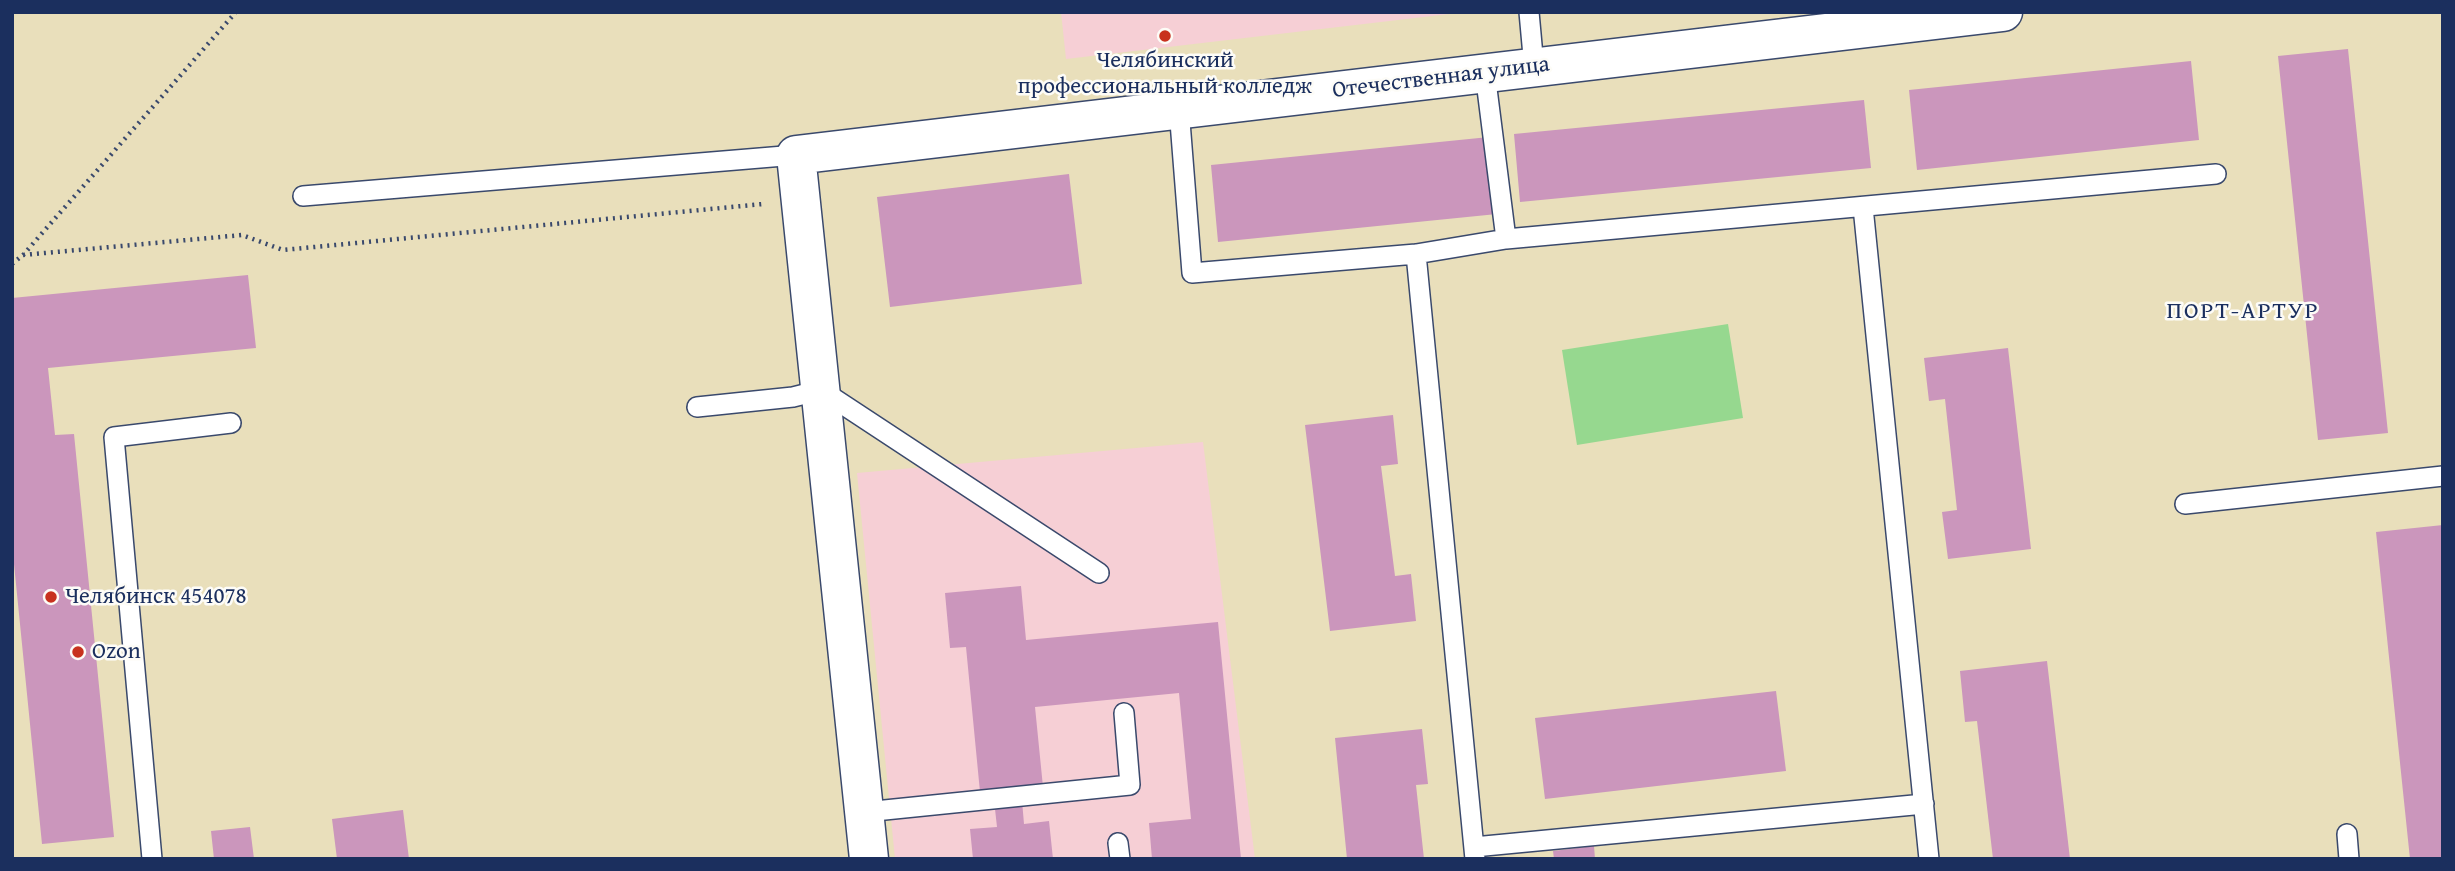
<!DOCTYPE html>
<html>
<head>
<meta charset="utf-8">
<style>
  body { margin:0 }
  #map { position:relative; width:2455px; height:871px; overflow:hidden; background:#e9dfbb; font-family:"Gentium Book Plus",serif }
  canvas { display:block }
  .frame { position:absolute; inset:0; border:14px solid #1b2f5e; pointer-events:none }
</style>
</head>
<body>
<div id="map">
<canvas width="2455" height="871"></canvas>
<div class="frame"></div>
</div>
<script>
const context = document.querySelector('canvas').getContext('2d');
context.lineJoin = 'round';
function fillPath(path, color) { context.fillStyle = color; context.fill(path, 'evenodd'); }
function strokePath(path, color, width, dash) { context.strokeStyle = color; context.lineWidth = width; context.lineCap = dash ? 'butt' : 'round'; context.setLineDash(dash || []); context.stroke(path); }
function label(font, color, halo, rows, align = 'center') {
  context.font = font + ' "Gentium Book Plus",serif'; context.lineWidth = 5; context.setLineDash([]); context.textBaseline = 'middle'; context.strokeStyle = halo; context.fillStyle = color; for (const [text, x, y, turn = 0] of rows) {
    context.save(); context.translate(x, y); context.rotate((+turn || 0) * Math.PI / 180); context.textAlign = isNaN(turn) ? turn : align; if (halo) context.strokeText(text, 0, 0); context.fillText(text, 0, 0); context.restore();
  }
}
fillPath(new Path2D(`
  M1061 12H1466L1066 59Z
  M1203 442 1255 859H895L857 473Z`), '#f6cfd5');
fillPath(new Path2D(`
  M1728 324 1743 418 1577 445 1562 350Z`), '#96d88f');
fillPath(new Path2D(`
  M2348 49 2388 433 2318 440 2278 56Z
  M2191 61 2199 140 1917 170 1909 90Z
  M1864 100 1871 168 1520 202 1514 134Z
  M1489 137 1497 214 1218 242 1211 165Z
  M1069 174 1082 284 890 307 877 197Z
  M248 275 256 348 48 368 55 435 74 434 114 837 42 844 12 544V298Z
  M2008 348 2031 549 1948 559 1942 512 1957 510 1945 399 1929 401 1924 358Z
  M1393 415 1398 464 1381 466 1395 576 1411 574 1416 621 1330 631 1305 425Z
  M2443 525V859H2410L2376 532Z
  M1021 586 1026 640 1218 622 1241 859H1152L1149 823 1191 819 1179 693 1035 707 1043 787 1021 789 1024 824 1049 821 1053 859H973L970 829 997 827 993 791 980 792 966 647 950 648 945 593Z
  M2047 661 2070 859H1993L1977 721 1965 722 1960 671Z
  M1776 691 1786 771 1545 799 1535 718Z
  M1422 729 1428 784 1416 785 1424 859H1347L1335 738Z
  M403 810 409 859H337L332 819Z
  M250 827 254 859H214L211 831Z
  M1594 846 1595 859H1554L1553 851Z`), '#cb96bc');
const service = new Path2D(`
  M1529 12 1534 67
  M1485 73 1506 239
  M1179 109 1192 273 1416 254 1506 239 2216 174
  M303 196 796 155
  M1863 207 1929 859
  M1416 254 1475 859
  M697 407 793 397 821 390 1099 573
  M2185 504 2443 476
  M865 812 1130 785 1124 713
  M2347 834 2349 859
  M1118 843 1120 859
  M1474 847 1924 804
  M152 859 114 437 231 423`);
const minor = new Path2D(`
  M869 859 796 155 2003 12`);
strokePath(service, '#3a496c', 22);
strokePath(minor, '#3a496c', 41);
strokePath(new Path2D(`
  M23 255 242 235 283 250 763 204
  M12 264 23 255 236 12`), '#3a496c', 4.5, [2, 5]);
strokePath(service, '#fff', 19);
strokePath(minor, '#fff', 38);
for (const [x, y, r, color] of [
  [1165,36,7,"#c8321e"],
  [51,597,7,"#c8321e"],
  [78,652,7,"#c8321e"]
]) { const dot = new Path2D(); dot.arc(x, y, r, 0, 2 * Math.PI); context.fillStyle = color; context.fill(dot); strokePath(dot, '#fdfcf7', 2.5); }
label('23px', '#1b2f5e', '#fdfcf7', [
  ["Челябинский",1165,61,"center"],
  ["профессиональный колледж",1165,87,"center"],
  ["Челябинск 454078",65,597],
  ["Ozon",92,652]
], 'left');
label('23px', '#1b2f5e', '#fdfcf7', [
  ["Отечественная улица",1441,78,-7]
]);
context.letterSpacing = '2px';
label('24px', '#1b2f5e', '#fdfcf7', [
  ["ПОРТ-АРТУР",2243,312]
]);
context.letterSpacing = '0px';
</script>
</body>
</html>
